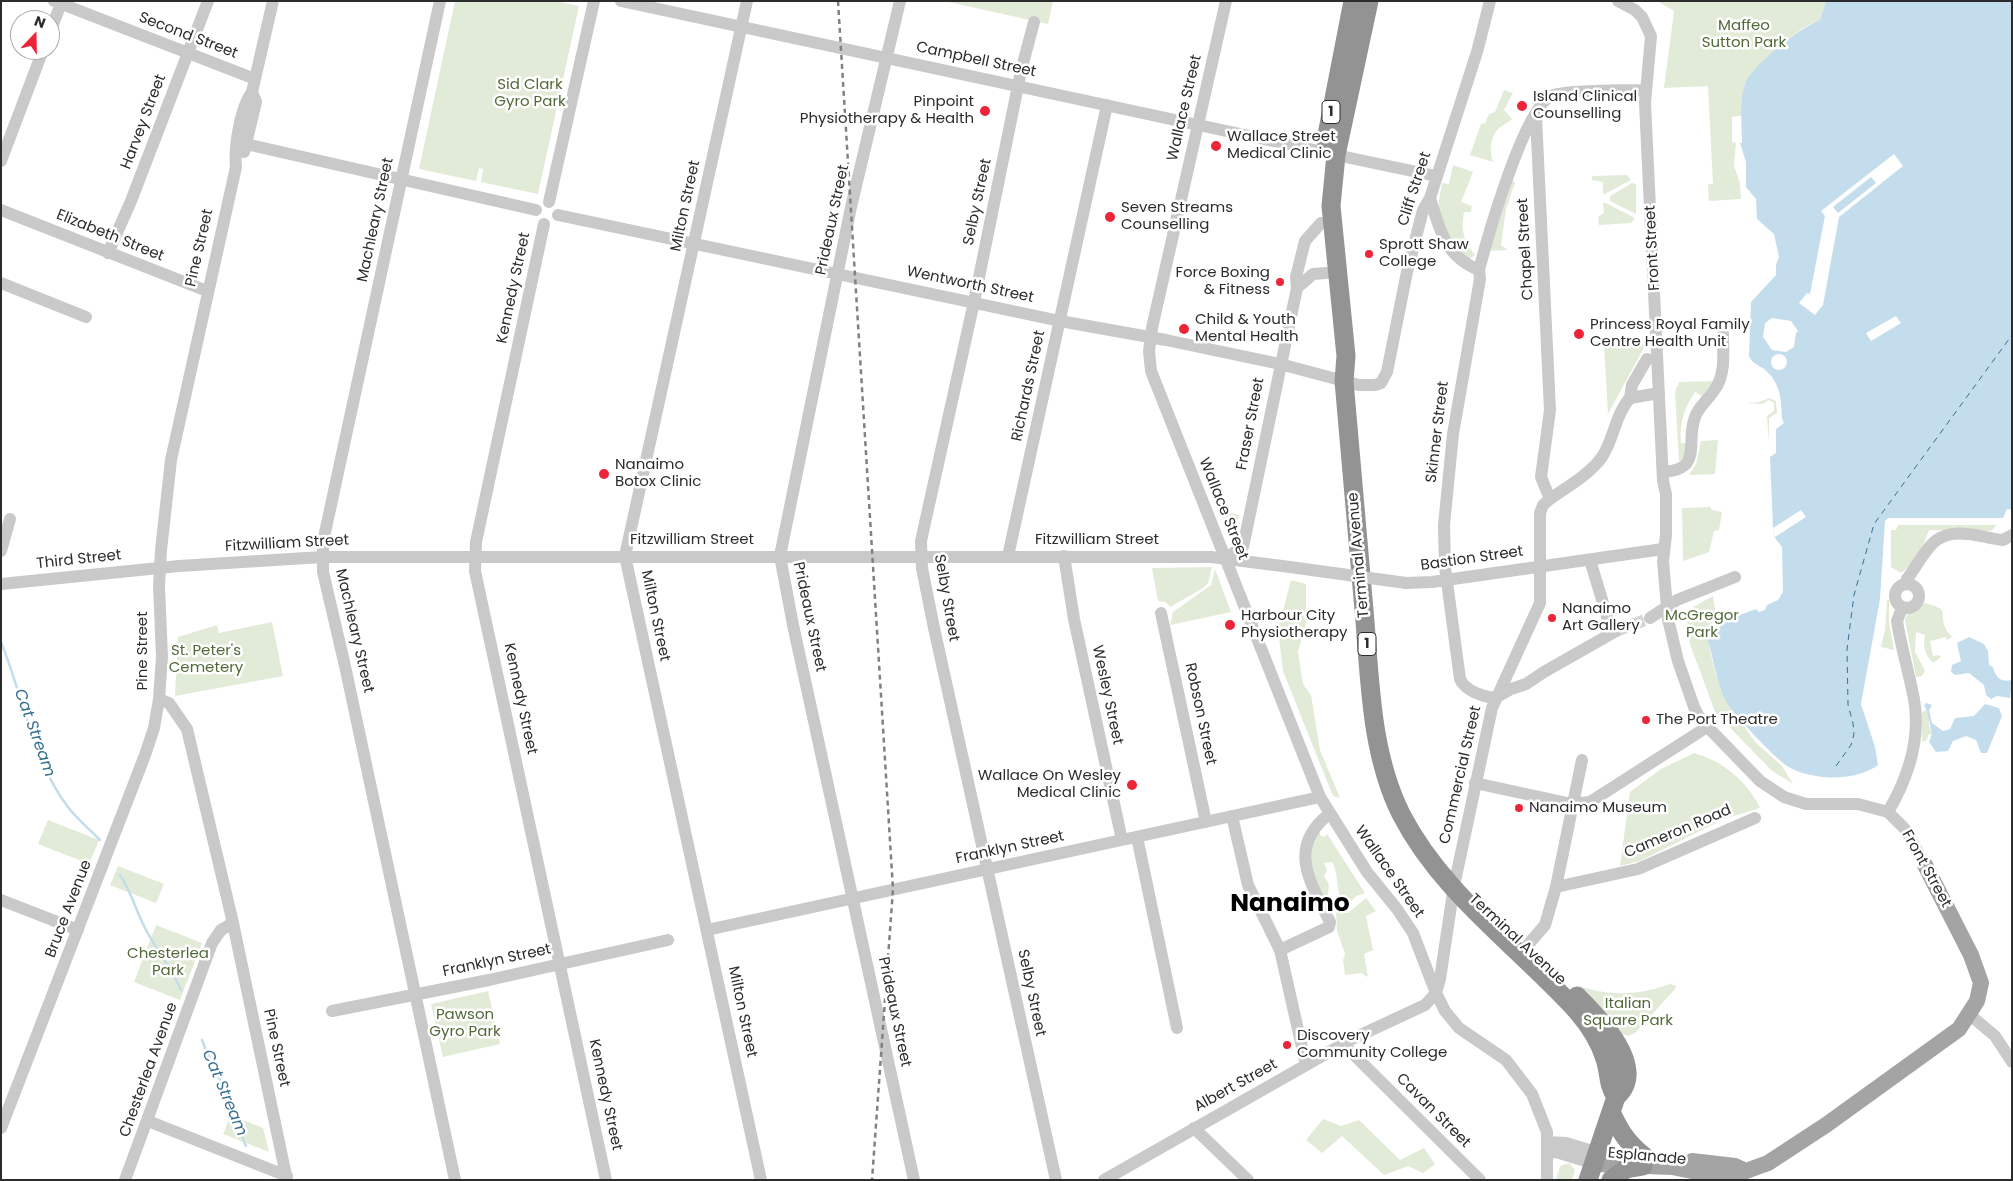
<!DOCTYPE html>
<html>
<head>
<meta charset="utf-8">
<style>
  body { margin:0 }
  #map { position:relative; width:2013px; height:1181px; overflow:hidden; background:#fff; font-family:Poppins,sans-serif }
  canvas { display:block }
  .frame { position:absolute; inset:0; border:2px solid #2c2c2c; pointer-events:none }
  .north { position:absolute; left:10px; top:10px; width:50px; height:50px; box-sizing:border-box; background:#fff; border:1px solid #ababab; border-radius:50%; rotate:21deg; font-size:14px; font-weight:700; line-height:20px; text-align:center; color:#2c2c2c }
  .north::after { content:''; display:block; margin:auto; width:18px; height:22px; background:#ec2539; clip-path:polygon(50% 0,100% 100%,50% 72%,0 100%) }
</style>
</head>
<body>
<div id="map">
<canvas width="2013" height="1181"></canvas>
<div class="frame"></div>
<div class="north">N</div>
</div>
<script>
const context = document.querySelector('canvas').getContext('2d');
context.lineJoin = 'round';
function fillPath(path, color) { context.fillStyle = color; context.fill(path, 'evenodd'); }
function strokePath(path, color, width, dash) { context.strokeStyle = color; context.lineWidth = width; context.lineCap = dash ? 'butt' : 'round'; context.setLineDash(dash || []); context.stroke(path); }
function label(font, color, halo, rows, align = 'center') {
  context.font = font + ' Poppins,sans-serif'; context.lineWidth = 5; context.setLineDash([]); context.textBaseline = 'middle'; context.strokeStyle = halo; context.fillStyle = color; for (const [text, x, y, turn = 0] of rows) {
    context.save(); context.translate(x, y); context.rotate((+turn || 0) * Math.PI / 180); context.textAlign = isNaN(turn) ? turn : align; if (halo) context.strokeText(text, 0, 0); context.fillText(text, 0, 0); context.restore();
  }
}
fillPath(new Path2D(`
  M455 1H556L579 6 538 194 481 182 483 169 479 168 476 181 419 169Z
  M944 1H1053L1048 24Z
  M1657 1H1826L1820 20C1788 32 1767 61 1744 85L1743 115 1732 117V142L1736 143 1734 166 1740 183 1741 199 1709 201 1708 184H1713L1708 86 1664 88 1674 11Z
  M1504 90 1513 93 1504 110 1512 119C1508 123 1505 123 1502 126 1490 133 1489 151 1493 162L1470 155 1481 124 1485 123 1489 114 1495 112Z
  M1453 165 1473 172 1461 202 1472 206 1471 212H1464C1461 230 1463 240 1475 255L1468 260 1449 240 1438 207 1442 183 1449 184Z
  M1627 175 1631 180 1605 194H1603V182L1592 180V176Z
  M1513 180 1515 183 1506 209 1501 245 1508 250 1489 251Z
  M1632 183 1636 184V214L1610 201V196Z
  M1603 203H1606L1635 218 1631 223 1599 225 1598 217 1604 213Z
  M1646 344 1608 414 1604 346Z
  M1714 381 1702 396 1695 392C1684 408 1679 424 1681 443H1687V451L1682 459 1679 461 1675 392 1679 382Z
  M1769 398 1776 401 1777 413 1769 418V444L1767 416 1774 411V403L1769 400 1762 404 1746 403 1760 402Z
  M1718 440 1715 474 1689 475 1696 464 1701 441Z
  M1710 507 1712 510 1722 512 1719 530 1714 531 1709 552 1683 561 1682 508Z
  M1220 511 1239 515 1233 542Z
  M1898 525H1997L1991 531 1930 530C1926 534 1927 538 1924 543 1919 555 1910 567 1901 573L1891 567V530H1896Z
  M1212 567C1210 572 1210 579 1208 583 1205 589 1179 601 1171 607L1165 602 1158 601 1152 568Z
  M1215 569 1231 612 1170 625 1173 612 1211 585Z
  M1291 580 1306 584V622L1298 652 1303 684 1311 695 1320 750 1340 798 1333 796 1283 671 1278 629Z
  M1713 596 1718 631 1710 642 1709 647 1716 675 1734 711 1755 742 1782 766 1793 784 1771 770 1715 712 1690 644 1686 611Z
  M1887 600H1889V622L1894 650 1881 647 1885 630Z
  M1925 603C1951 610 1939 611 1945 627 1946 631 1950 634 1952 637L1947 640 1946 637 1930 641 1933 656 1939 655 1941 657 1933 663C1924 654 1923 647 1925 635L1916 632 1915 652 1925 671 1922 676 1916 677 1905 620 1907 615Z
  M272 622 283 676 175 696 178 637 217 625 219 633Z
  M1925 710 1929 713V726L1932 734 1928 735 1927 740 1922 742V713Z
  M1694 753C1724 762 1746 780 1760 808L1724 819 1640 861 1620 866 1630 792 1661 769Z
  M48 820 99 840 89 864 38 844Z
  M1320 828V835L1324 837 1327 834 1365 893 1356 896 1347 905C1334 897 1340 875 1332 862L1324 863 1327 870 1324 876 1329 884 1328 895 1322 897C1306 867 1305 859 1320 828Z
  M118 866 164 884 156 903 110 885Z
  M1366 898 1376 911 1366 916 1373 950 1364 954 1368 977 1361 973 1345 975 1343 960 1345 954 1337 931 1336 910 1348 913Z
  M156 925 202 943 180 1000 134 982Z
  M1673 983 1672 985H1675L1676 988 1635 1033 1628 1036 1622 1034 1579 986C1612 997 1641 995 1673 983Z
  M488 991 500 1044 443 1057 431 1004Z
  M231 1115 263 1128 269 1152 223 1134Z
  M1323 1119 1341 1126 1359 1120 1400 1160 1424 1148 1435 1164 1423 1173 1408 1166 1384 1175 1342 1136 1322 1153 1306 1140Z
  M1569 1163 1575 1170 1572 1180H1556L1560 1166Z`), '#e2ebd8');
fillPath(new Path2D(`
  M1826 1H2012V510L2007 509 2003 518H1888L1885 521 1880 599 1861 704 1875 747 1878 765C1855 782 1812 781 1787 766 1776 759 1734 715 1727 703 1718 687 1713 658 1708 641 1717 623 1739 615 1756 609L1759 612 1765 610 1767 605 1778 600 1783 592 1782 547 1775 538 1773 528 1770 457 1776 453V429L1784 423 1782 419C1781 399 1781 383 1764 369 1758 365 1752 363 1749 356L1751 302 1776 275V265L1779 257 1774 234 1757 219 1756 199 1746 187V162L1740 143H1742C1742 127 1739 99 1745 84 1752 65 1801 27 1820 20Z
  M1969 637 1984 644 1988 651 1989 665 1993 667C1996 677 2000 683 2012 680L2010 698 1997 696 1991 699 1986 695 1984 685 1969 673 1955 675 1951 672 1952 665 1961 661 1957 643Z
  M1926 703 1932 705 1929 710 1932 723 1943 731 1950 729 1955 718 1974 716 1985 704 1999 708 2002 716 1987 753H1981L1976 740 1966 736 1953 741 1948 751 1936 752 1929 742 1932 734C1929 723 1929 714 1924 705Z`), '#c3ddec');
fillPath(new Path2D(`
  M1894 154 1903 166 1839 217 1823 305 1815 315 1799 303 1807 293 1810 294 1825 216 1821 211ZM1871 177 1876 183 1838 213 1833 207Z
  M1896 316 1901 323 1871 341 1866 333Z
  M1772 318 1791 321 1798 331 1796 333 1794 347 1786 352 1772 350 1763 337 1765 323Z
  M1771 362a8 8 0 1 1 16 0a8 8 0 1 1-16 0Z
  M1801 510 1806 517 1775 537 1773 528Z`), '#fff');
strokePath(new Path2D(`
  M1 642C22 693 34 764 68 807 77 819 89 829 100 840
  M120 875C131 891 136 911 145 928 156 950 171 967 181 990
  M202 1040C212 1067 226 1090 237 1116 241 1126 241 1137 246 1146`), '#c3ddec', 2.5);
strokePath(new Path2D(`
  M1836 766 1851 745 1854 734 1853 723 1848 705 1847 649 1854 595 1874 524 2012 335`), '#377090', 1, [6, 5]);
strokePath(new Path2D(`
  M1616 631 1650 618`), '#d5d5d5', 12, [12, 6]);
strokePath(new Path2D(`
  M54 1 255 79
  M440 1 323 542V572L345 666 455 1180
  M621 1 1324 152
  M747 1 625 556 761 1180
  M900 1 851 207 780 556 793 625 914 1180
  M1226 1 1152 328 1149 351 1151 371 1320 797 1367 872 1397 909 1413 933 1436 993 1445 1011 1459 1028 1506 1060 1532 1094 1547 1132V1180
  M1618 1 1635 10 1642 17 1651 36 1645 103 1663 481 1666 494V535L1663 561 1668 619 1678 661 1694 707 1700 719 1760 781 1784 797 1806 804H1858L1888 812 1905 829 1925 865
  M1034 22 1021 71 974 302 921 541 922 568 934 628 1056 1180
  M50 32 62 1
  M1536 117 1550 410 1541 477 1550 499
  M237 142 536 210
  M244 152 256 102 252 92
  M1336 155 1436 176
  M1 161 43 50
  M1430 198C1440 231 1445 256 1479 270
  M549 202 594 1
  M1 210 207 291
  M558 215 1060 321 1166 340 1280 364 1359 385H1375L1381 383 1387 372 1407 272 1423 210 1430 198 1477 52 1490 1
  M544 224 476 542 475 571 606 1180
  M108 253 131 201 208 1
  M1 283 86 317
  M1297 288 1313 274 1326 273
  M1630 398 1632 385 1647 359
  M1663 472C1704 469 1685 443 1695 417 1699 406 1709 399 1715 389 1726 374 1723 351 1723 333
  M1 551 10 519
  M1008 556 1107 105
  M1064 556 1074 619 1122 840
  M1225 558 1243 547 1297 288 1296 277 1305 241 1321 223
  M1590 560 1612 633
  M1406 583 1432 582 1663 549
  M1895 596a12 12 0 1 1 24 0a12 12 0 1 1-24 0Z
  M1 584 179 566 322 557H1211L1290 567
  M1906 584 1907 579C1926 554 1931 529 1968 534 1980 535 1991 539 2003 540L2012 535
  M1161 613 1206 822
  M1650 618 1677 600 1735 577
  M1495 698C1484 697 1465 691 1460 679L1445 567 1444 525 1453 434 1480 279 1479 270C1487 239 1524 109 1551 96 1564 90 1628 90 1645 90
  M1495 698 1511 689 1526 684 1544 672 1616 631
  M159 699 169 703 187 729 233 923 287 1180
  M1475 783 1572 804 1590 802 1707 727
  M1888 812C1908 778 1921 739 1914 699 1909 673 1901 647 1897 621L1902 608
  M1232 816 1248 885 1280 950 1306 1065
  M1137 837 1177 1028
  M1556 887 1638 869 1755 818
  M1 900 78 930
  M707 930 1320 797
  M1526 947 1545 925 1556 887 1582 760
  M1280 950 1329 927 1330 922C1311 883 1286 848 1329 814
  M332 1011 489 980 668 940
  M1970 1015 1995 1036 2012 1062
  M1343 1044 1480 1180
  M148 1121 287 1176
  M1 1128 145 755 154 728 159 699 162 657 159 586 161 550 171 460 236 167C234 148 240 108 252 92L273 1
  M1194 1128 1248 1180
  M1548 1142 1566 1143 1599 1153
  M1548 1153 1556 1152 1595 1164
  M125 1180 212 943 221 930 233 923
  M1104 1180 1352 1039 1425 1005 1436 993 1440 979 1454 886 1492 708 1540 603V513L1543 505 1550 499C1567 487 1590 474 1602 457 1614 439 1615 415 1630 398L1659 393`), '#c9c9c9', 12);
strokePath(new Path2D(`
  M1692 1161 1735 1166 1746 1171
  M1595 1164 1672 1167 1722 1177H1736L1746 1171 1768 1163 1826 1125 1959 1029 1977 1001 1981 983 1971 955 1925 865`), '#a4a4a4', 16);
strokePath(new Path2D(`
  M1369 1 1336 155 1331 206 1346 356 1344 381C1351 457 1358 533 1364 610 1370 677 1370 752 1401 814 1442 894 1518 946 1577 1011 1589 1025 1600 1042 1605 1059 1610 1074 1607 1083 1616 1097
  M1326 140 1353 1
  M1577 996C1597 1016 1650 1068 1616 1097L1588 1180
  M1612 1114C1620 1131 1628 1144 1644 1156
  M1611 1180 1626 1169 1643 1166`), '#939393', 19);
strokePath(new Path2D(`
  M838 1 893 889 872 1180`), '#818181', 2.5, [5, 4]);
strokePath(new Path2D(`
  M1290 567 1406 583`), '#c9c9c9', 12);
for (const [x, y, r, color] of [
  [1522,106,6,"#ec2539"],
  [985,111,6,"#ec2539"],
  [1216,146,6,"#ec2539"],
  [1110,217,6,"#ec2539"],
  [1369,254,5,"#ec2539"],
  [1280,282,5,"#ec2539"],
  [1184,329,6,"#ec2539"],
  [1579,334,6,"#ec2539"],
  [604,474,6,"#ec2539"],
  [1552,618,5,"#ec2539"],
  [1230,625,6,"#ec2539"],
  [1646,720,5,"#ec2539"],
  [1132,785,6,"#ec2539"],
  [1519,808,5,"#ec2539"],
  [1287,1045,5,"#ec2539"]
]) { const dot = new Path2D(); dot.arc(x, y, r, 0, 2 * Math.PI); context.fillStyle = color; context.fill(dot); strokePath(dot, '#fff', 2); }
for (const [x, y, w] of [
  [1331,112,18],
  [1367,644,18]
]) { const box = new Path2D(); box.roundRect(x - w / 2, y - 11.5, w, 23, 4); context.fillStyle = '#fff'; context.fill(box); strokePath(box, '#2c2c2c', 1); }
label('bold 14px', '#2c2c2c', null, [
  ["1",1331,112],
  ["1",1367,644]
]);
label('15px', '#506938', '#fff', [
  ["Maffeo",1744,26],
  ["Sutton Park",1744,43],
  ["Sid Clark",530,85],
  ["Gyro Park",530,102],
  ["McGregor",1702,616],
  ["Park",1702,633],
  ["St. Peter's",206,651],
  ["Cemetery",206,668],
  ["Chesterlea",168,954],
  ["Park",168,971],
  ["Italian",1628,1004],
  ["Square Park",1628,1021],
  ["Pawson",465,1015],
  ["Gyro Park",465,1032]
]);
label('15px', '#2c2c2c', '#fff', [
  ["Second Street",188,36,21],
  ["Campbell Street",976,60,12],
  ["Wallace Street",1185,108,-77],
  ["Harvey Street",144,122,-69],
  ["Cliff Street",1415,189,-72],
  ["Selby Street",978,202,-78],
  ["Milton Street",686,206,-78],
  ["Machleary Street",376,220,-78],
  ["Prideaux Street",833,220,-78],
  ["Elizabeth Street",110,236,22],
  ["Pine Street",200,248,-77],
  ["Front Street",1653,248,-93],
  ["Chapel Street",1526,249,-93],
  ["Wentworth Street",970,285,12],
  ["Kennedy Street",514,288,-78],
  ["Richards Street",1029,386,-78],
  ["Fraser Street",1251,424,-79],
  ["Skinner Street",1438,432,-83],
  ["Wallace Street",1223,509,68],
  ["Fitzwilliam Street",692,540],
  ["Fitzwilliam Street",1097,540],
  ["Fitzwilliam Street",287,544,-3],
  ["Terminal Avenue",1359,555,-95],
  ["Bastion Street",1472,559,-8],
  ["Third Street",79,560,-6],
  ["Selby Street",946,598,80],
  ["Milton Street",655,616,78],
  ["Prideaux Street",809,617,78],
  ["Machleary Street",354,631,77],
  ["Pine Street",143,651,-90],
  ["Wesley Street",1107,695,78],
  ["Kennedy Street",520,699,78],
  ["Robson Street",1200,714,78],
  ["Commercial Street",1461,775,-77],
  ["Cameron Road",1678,832,-23],
  ["Franklyn Street",1010,848,-12],
  ["Front Street",1926,869,61],
  ["Wallace Street",1389,872,55],
  ["Bruce Avenue",69,909,-69],
  ["Terminal Avenue",1517,940,43],
  ["Franklyn Street",497,961,-12],
  ["Selby Street",1031,993,78],
  ["Milton Street",742,1012,78],
  ["Prideaux Street",894,1012,78],
  ["Pine Street",276,1048,78],
  ["Chesterlea Avenue",149,1070,-70],
  ["Albert Street",1236,1086,-29],
  ["Kennedy Street",605,1095,78],
  ["Cavan Street",1433,1111,45],
  ["Esplanade",1647,1157,5]
]);
label('15px', '#2c2c2c', '#fff', [
  ["Island Clinical",1533,97],
  ["Counselling",1533,114],
  ["Pinpoint",974,102,"right"],
  ["Physiotherapy & Health",974,119,"right"],
  ["Wallace Street",1227,137],
  ["Medical Clinic",1227,154],
  ["Seven Streams",1121,208],
  ["Counselling",1121,225],
  ["Sprott Shaw",1379,245],
  ["College",1379,262],
  ["Force Boxing",1270,273,"right"],
  ["& Fitness",1270,290,"right"],
  ["Child & Youth",1195,320],
  ["Mental Health",1195,337],
  ["Princess Royal Family",1590,325],
  ["Centre Health Unit",1590,342],
  ["Nanaimo",615,465],
  ["Botox Clinic",615,482],
  ["Nanaimo",1562,609],
  ["Art Gallery",1562,626],
  ["Harbour City",1241,616],
  ["Physiotherapy",1241,633],
  ["The Port Theatre",1656,720],
  ["Wallace On Wesley",1121,776,"right"],
  ["Medical Clinic",1121,793,"right"],
  ["Nanaimo Museum",1529,808],
  ["Discovery",1297,1036],
  ["Community College",1297,1053]
], 'left');
label('italic 16px', '#377090', '#fff', [
  ["Cat Stream",34,733,70],
  ["Cat Stream",224,1093,67]
]);
label('bold 25px', '#000', '#fff', [
  ["Nanaimo",1290,905]
]);
</script>
</body>
</html>
